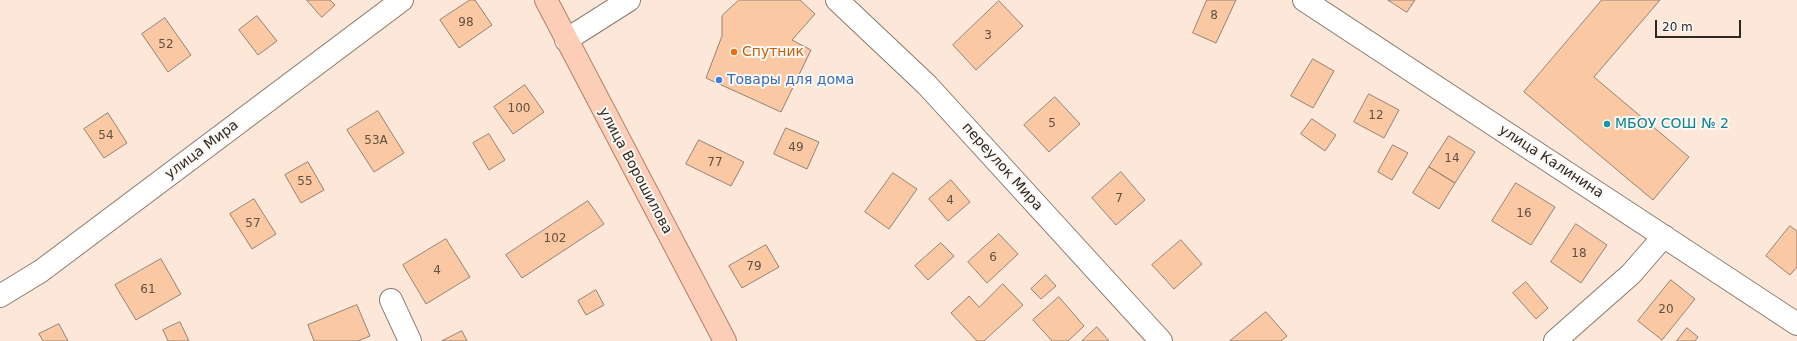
<!DOCTYPE html>
<html>
<head>
<meta charset="utf-8">
<style>
  body { margin:0 }
  #map { position:relative; width:1797px; height:341px; overflow:hidden; background:#fce7d8; font-family:"DejaVu Sans",sans-serif }
  canvas { display:block }
  .scale { position:absolute; left:1655px; top:20px; width:86px; height:18px; box-sizing:border-box; border:2px solid #2f2822; border-top:0; padding-left:5px; font-size:12px; line-height:14px; white-space:nowrap; color:#2f2822; -webkit-text-stroke:3px #fcf8f5; paint-order:stroke }
</style>
</head>
<body>
<div id="map">
<canvas width="1797" height="341"></canvas>
<div class="scale">20 m</div>
</div>
<script>
const context = document.querySelector('canvas').getContext('2d');
context.lineJoin = 'round';
function fillPath(path, color) { context.fillStyle = color; context.fill(path, 'evenodd'); }
function strokePath(path, color, width, dash) { context.strokeStyle = color; context.lineWidth = width; context.lineCap = dash ? 'butt' : 'round'; context.setLineDash(dash || []); context.stroke(path); }
function label(font, color, halo, rows, align = 'center') {
  context.font = font + ' "DejaVu Sans",sans-serif'; context.lineWidth = 4; context.setLineDash([]); context.textBaseline = 'middle'; context.strokeStyle = halo; context.fillStyle = color; for (const [text, x, y, turn = 0] of rows) {
    context.save(); context.translate(x, y); context.rotate((+turn || 0) * Math.PI / 180); context.textAlign = isNaN(turn) ? turn : align; if (halo) context.strokeText(text, 0, 0); context.fillText(text, 0, 0); context.restore();
  }
}
const building = new Path2D(`
  M307 0H330L335 5 322 17Z
  M470 0H475L492 25 459 48 440 20Z
  M739 0H800L815 14 792 40 811 50 781 112 706 78 722 36V16Z
  M1207 0H1236L1216 43 1193 33Z
  M1388 0H1415L1407 12Z
  M1602 0H1660L1594 77 1689 157 1653 200 1524 92Z
  M999 1 1023 26 976 70 953 45Z
  M257 16 277 41 258 55 239 30Z
  M165 18 191 55 168 72 142 34Z
  M1313 59 1334 71 1313 108 1291 96Z
  M525 85 544 112 513 134 494 107Z
  M1369 94 1399 110 1384 138 1354 122Z
  M1055 97 1080 124 1049 152 1024 125Z
  M378 111 404 153 374 172 347 130Z
  M108 113 127 143 104 158 84 129Z
  M1312 119 1336 135 1325 151 1301 134Z
  M786 128 819 142 807 169 774 154Z
  M489 134 505 160 489 170 473 143Z
  M1449 136 1475 152 1455 183 1429 167Z
  M699 140 744 162 731 186 686 164Z
  M1393 145 1408 153 1392 180 1378 172Z
  M308 162 324 190 301 203 285 175Z
  M1429 167 1455 183 1439 209 1413 193Z
  M1121 172 1145 200 1116 225 1092 198Z
  M893 173 917 189 889 229 865 212Z
  M951 180 970 202 948 221 929 199Z
  M1516 183 1555 207 1531 245 1492 221Z
  M254 199 276 234 252 249 230 214Z
  M588 201 604 224 522 278 506 255Z
  M1576 224 1607 245 1581 283 1551 262Z
  M1790 226 1797 231V267L1790 275 1766 256Z
  M999 234 1018 254 987 283 968 262Z
  M446 239 470 277 426 304 403 265Z
  M1181 240 1202 264 1174 289 1152 265Z
  M941 243 954 256 928 280 915 266Z
  M766 245 779 267 742 288 729 266Z
  M161 259 181 294 136 320 115 285Z
  M1046 275 1056 286 1041 299 1031 289Z
  M1671 280 1695 299 1662 340 1638 321Z
  M1526 282 1548 308 1536 319 1513 293Z
  M1003 284 1023 305 984 341H977L951 313 969 296 979 307Z
  M596 290 604 305 586 315 578 301Z
  M1059 297 1084 326 1068 341H1052L1033 320Z
  M357 305 370 336 358 341H314L308 325Z
  M1266 312 1287 336 1281 341H1230Z
  M180 322 189 341H168L163 330Z
  M59 324 68 341H43L39 334Z
  M1097 327 1109 341H1082Z
  M1687 328 1698 337 1695 341H1677Z
  M462 331 467 341H442Z`);
fillPath(building, '#fac8a2');
strokePath(building, '#958275', 1);
const minor = new Path2D(`
  M837 0 927 85 1161 341
  M1304 0 1797 324
  M566 40 629 0
  M0 296 41 271 402 0
  M391 300 410 341
  M1555 341 1631 274 1664 236`);
const major = new Path2D(`
  M546 0 725 341`);
strokePath(minor, '#8b796b', 24);
strokePath(major, '#b37f65', 24);
strokePath(minor, '#fff', 22);
strokePath(major, '#fcceb8', 22);
for (const [x, y, r, color] of [
  [734,52,4,"#e8710a"],
  [719,80,4,"#3f7fe0"],
  [1607,124,4,"#0f9aa8"]
]) { const dot = new Path2D(); dot.arc(x, y, r, 0, 2 * Math.PI); context.fillStyle = color; context.fill(dot); strokePath(dot, '#fcf8f5', 1.5); }
label('12px', '#625042', null, [
  ["8",1214,16],
  ["98",466,23],
  ["3",988,36],
  ["52",166,45],
  ["100",519,109],
  ["12",1376,116],
  ["5",1052,124],
  ["54",106,136],
  ["53А",376,141],
  ["49",796,148],
  ["14",1452,159],
  ["77",715,163],
  ["55",305,182],
  ["7",1119,199],
  ["4",950,201],
  ["16",1524,214],
  ["57",253,224],
  ["102",555,239],
  ["18",1579,254],
  ["6",993,258],
  ["79",754,267],
  ["4",437,271],
  ["61",148,290],
  ["20",1666,310]
]);
label('14px', '#c56008', '#fcf8f5', [
  ["Спутник",742,52]
], 'left');
label('14px', '#366cbe', '#fcf8f5', [
  ["Товары для дома",727,80]
], 'left');
label('14px', '#0d838f', '#fcf8f5', [
  ["МБОУ СОШ № 2",1615,124]
], 'left');
label('14px', '#2f2822', '#fcf8f5', [
  ["улица Мира",202,150,-37],
  ["улица Калинина",1551,162,33],
  ["переулок Мира",1002,167,48],
  ["улица Ворошилова",635,171,62]
]);
</script>
</body>
</html>
